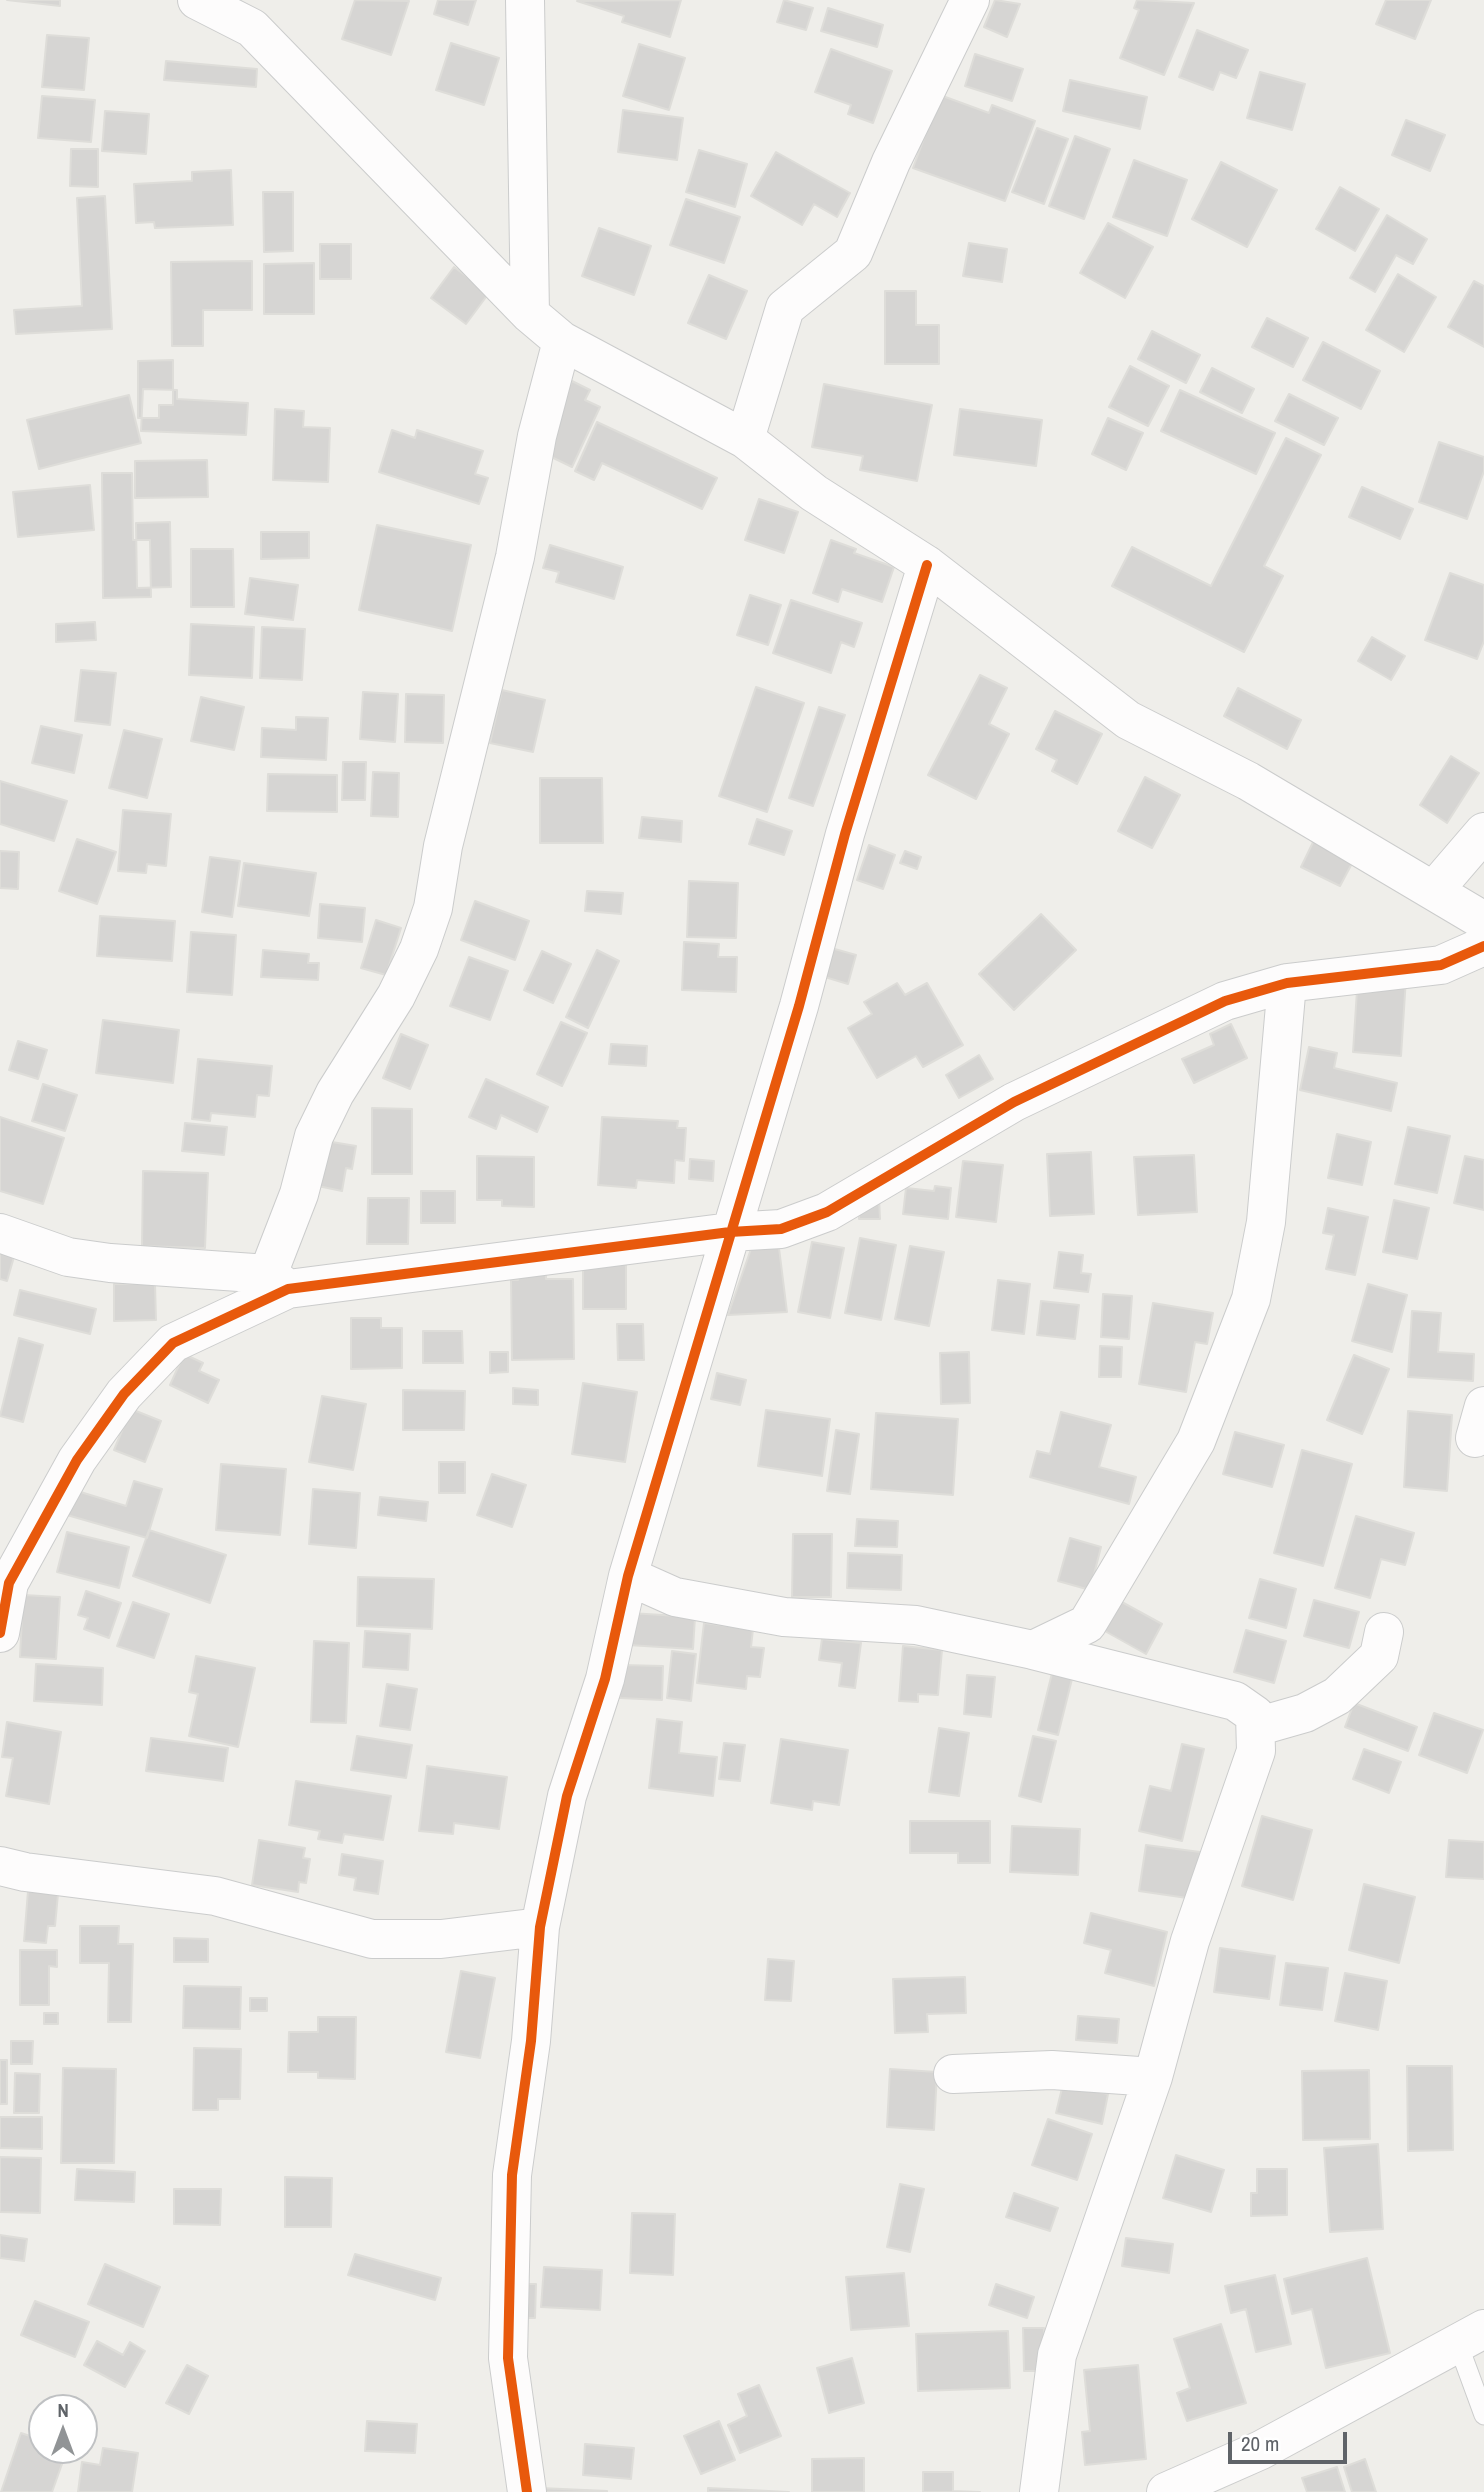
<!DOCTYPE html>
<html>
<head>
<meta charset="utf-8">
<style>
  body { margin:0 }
  #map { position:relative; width:1484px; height:2492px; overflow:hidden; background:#efeeea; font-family:"Archivo Narrow",sans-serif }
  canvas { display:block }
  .north { position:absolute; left:28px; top:2394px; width:70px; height:70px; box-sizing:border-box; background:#fff; border:2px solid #bfc1c3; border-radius:50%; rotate:0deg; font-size:19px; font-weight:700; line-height:28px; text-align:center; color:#5f6368 }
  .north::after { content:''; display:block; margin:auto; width:24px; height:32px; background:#919496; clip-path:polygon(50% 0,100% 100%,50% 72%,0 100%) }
  .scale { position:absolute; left:1228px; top:2432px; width:119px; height:32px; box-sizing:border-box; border:4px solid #5f6368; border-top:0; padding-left:9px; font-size:21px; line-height:24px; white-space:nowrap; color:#5f6368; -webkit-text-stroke:5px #fff; paint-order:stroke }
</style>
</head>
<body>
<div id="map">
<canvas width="1484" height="2492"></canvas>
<div class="north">N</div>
<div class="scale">20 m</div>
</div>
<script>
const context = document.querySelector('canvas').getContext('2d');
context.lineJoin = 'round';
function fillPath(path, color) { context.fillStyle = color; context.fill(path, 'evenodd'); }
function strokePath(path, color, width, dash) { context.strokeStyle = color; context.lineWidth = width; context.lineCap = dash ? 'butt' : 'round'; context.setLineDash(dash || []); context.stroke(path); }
const building = new Path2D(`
  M7 0H60V6Z
  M355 0 409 1 391 55 342 39Z
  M438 0H476L468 25 434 14Z
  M681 0 670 37 622 22 624 16 577 1Z
  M784 0 813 8 806 30 777 22Z
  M995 0 1020 4 1007 37 984 27Z
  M1137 0 1194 3 1164 75 1120 58 1139 10 1134 8Z
  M1386 0H1431L1415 39 1376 24Z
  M828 8 883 25 877 47 821 31Z
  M1197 30 1248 50 1236 78 1220 72 1213 90 1179 77Z
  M47 35 89 38 84 90 42 87Z
  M451 43 499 58 484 105 436 90Z
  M639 44 685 58 669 110 623 96Z
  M831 49 892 71 873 123 848 114 851 105 815 92Z
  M975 54 1023 69 1012 101 965 86Z
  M166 61 257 69 256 87 164 80Z
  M1260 72 1305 84 1292 130 1247 118Z
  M1070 80 1147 97 1140 129 1063 111Z
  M940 95 989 113 992 105 1035 121 1005 201 913 168Z
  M42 96 95 100 91 142 38 138Z
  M623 110 683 118 677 160 618 152Z
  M105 111 149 114 146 154 102 151Z
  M1406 120 1445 135 1430 171 1392 155Z
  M1037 128 1068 139 1044 204 1012 192Z
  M1075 136 1110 149 1084 219 1049 206Z
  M71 149H98V187L70 186Z
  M699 150 747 164 735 207 686 192Z
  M776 152 850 193 837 217 814 204 802 225 751 196Z
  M1134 160 1187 180 1167 236 1113 217Z
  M1221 162 1277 190 1247 247 1192 219Z
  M231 170 233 225 155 228 154 222 136 223 134 184 192 181V172Z
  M1340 187 1379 209 1355 251 1316 229Z
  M263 192H293V251L264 252Z
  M105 196 112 329 16 334 14 310 82 306 77 198Z
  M686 199 740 217 724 263 670 245Z
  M1387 215 1427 239 1413 264 1396 255 1375 292 1350 278Z
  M1108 223 1153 247 1125 298 1080 273Z
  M599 228 651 246 634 295 582 276Z
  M969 243 1007 249 1002 282 963 276Z
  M320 244H351V279H320Z
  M252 261V310H203V346H172L171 262Z
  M314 263V314H264V264Z
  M454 267 489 293 466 324 431 298Z
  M1398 274 1436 297 1404 352 1366 330Z
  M709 275 747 291 726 339 688 323Z
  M1474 281 1484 286V347L1448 327Z
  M885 291H916V325H939V364H885Z
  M1267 318 1308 338 1293 367 1252 347Z
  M1152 331 1200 355 1186 383 1138 359Z
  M1323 342 1380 371 1361 409 1303 380Z
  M173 360V405H159V418H138V361Z
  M1130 366 1169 386 1148 426 1109 407Z
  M1212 368 1254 389 1242 413 1200 392Z
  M572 381 590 390 585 400 600 407 572 467 539 451Z
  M824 384 932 405 917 481 860 470 863 456 812 447Z
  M143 389 177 390V399L248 403 246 435 141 431Z
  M1180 390 1275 433 1256 474 1161 431Z
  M1289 394 1338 418 1324 445 1275 421Z
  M129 395 141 443 39 469 27 420Z
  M275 409 304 411 303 427 330 428 328 482 273 480Z
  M960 409 1042 420 1036 466 954 455Z
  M1108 418 1143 433 1126 470 1092 454Z
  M597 422 717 478 702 509 602 463 594 480 575 471Z
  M392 430 415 438 417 430 483 451 475 474 488 478 479 504 379 472Z
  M1286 438 1321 455 1264 566 1283 576 1244 652 1112 586 1132 547 1211 586Z
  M1439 442 1484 457V471L1467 519 1419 502Z
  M207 460 208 497 135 498V461Z
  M102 473H132L133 540H150L151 597 103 598Z
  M90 485 94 530 18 537 13 492Z
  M1362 487 1413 509 1400 539 1349 517Z
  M759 499 798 512 784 553 745 540Z
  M170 522 171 587 137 588 136 523Z
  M377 525 471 545 452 631 359 610Z
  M261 532H309V558L261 559Z
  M831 540 856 549 854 553 894 567 882 602 842 589 838 602 813 593Z
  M550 545 623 567 614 599 556 582 559 572 543 568Z
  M191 549H233L234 607H191Z
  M1450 573 1484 585V641L1477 659 1425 640Z
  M250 578 298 585 293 620 245 614Z
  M750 595 781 605 768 645 737 635Z
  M791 600 862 623 854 647 841 642 831 673 773 653Z
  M95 622 96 640 56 642V624Z
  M191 624 254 627 252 678 189 675Z
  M262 627 305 629 302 680 260 678Z
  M1372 637 1405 656 1391 680 1358 661Z
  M81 670 116 673 110 725 75 721Z
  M980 675 1007 688 989 724 1009 734 976 799 928 775Z
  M756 687 804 703 767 812 719 796Z
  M1238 688 1301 720 1287 749 1224 716Z
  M502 690 545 700 533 752 490 743Z
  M363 692 398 694 395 742 360 739Z
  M406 694 444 695 443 743 405 742Z
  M201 697 244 707 234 750 191 741Z
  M819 707 845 715 813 806 789 798Z
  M1055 711 1102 734 1077 784 1052 771 1057 760 1036 749Z
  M296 717 328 718 326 760 261 757 262 728 296 730Z
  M41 726 82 735 74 773 32 763Z
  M124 730 162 739 147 798 109 788Z
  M1451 756 1479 773 1447 823 1420 805Z
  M343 762H366L365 800H342Z
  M373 772 399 773 398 817 371 816Z
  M268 774 337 775V812L267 811Z
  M1145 777 1180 795 1152 848 1118 831Z
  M540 778H602L603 843H540Z
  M0 781 67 801 54 841 0 824Z
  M123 810 171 814 166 866 147 864 146 873 118 871Z
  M642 817 682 821 681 842 639 838Z
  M757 819 792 831 784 855 749 844Z
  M1317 834 1357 854 1340 886 1301 867Z
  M77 839 116 852 97 904 59 891Z
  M869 845 895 855 883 889 857 880Z
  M0 851 19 852 18 889 0 888Z
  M905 851 921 857 917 869 900 863Z
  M210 857 240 861 232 917 202 912Z
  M244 863 316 873 309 916 238 906Z
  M689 881 738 883 736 938 687 937Z
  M587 891 623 893 621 914 585 911Z
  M475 901 529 921 515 960 461 940Z
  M320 904 365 908 362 942 318 938Z
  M1041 914 1076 950 1014 1010 979 974Z
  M100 916 175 921 172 961 97 956Z
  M376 920 401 928 386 975 361 968Z
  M191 932 236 935 232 995 187 992Z
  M684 942 719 944 718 957H737L736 992 682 990Z
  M824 946 856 955 848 984 815 974Z
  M263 950 309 954 308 963H319L318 980 261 977Z
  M597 950 619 961 588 1028 566 1017Z
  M542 951 571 964 553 1003 524 990Z
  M469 957 508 971 490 1020 450 1006Z
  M1358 975 1406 978 1401 1056 1353 1052Z
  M897 983 905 995 927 983 963 1045 923 1067 916 1056 877 1078 848 1028 872 1014 864 1002Z
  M103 1020 179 1030 173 1083 96 1073Z
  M561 1022 587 1033 562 1086 537 1074Z
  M1231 1024 1247 1058 1194 1083 1182 1059 1214 1045 1210 1034Z
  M401 1034 428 1045 410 1089 383 1078Z
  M18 1041 47 1050 38 1079 9 1070Z
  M611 1044 647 1046 646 1066 609 1064Z
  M1309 1047 1337 1053 1334 1068 1397 1083 1391 1111 1300 1090Z
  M979 1055 993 1079 959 1098 946 1075Z
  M198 1059 272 1066 269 1096 257 1095 255 1117 211 1113 210 1121 192 1119Z
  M486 1079 548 1107 537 1132 501 1115 496 1129 469 1117Z
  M43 1084 77 1095 65 1131 32 1121Z
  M372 1108 412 1109V1174H372Z
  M0 1117 64 1138 43 1204 0 1191Z
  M602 1117 678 1121 677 1128H686L684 1161 675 1160 674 1183 637 1180 636 1188 598 1185Z
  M185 1123 227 1127 224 1155 182 1151Z
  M1408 1127 1450 1136 1437 1193 1395 1184Z
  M1337 1134 1371 1142 1362 1185 1328 1178Z
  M320 1140 356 1146 352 1169 346 1168 342 1191 313 1185Z
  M1091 1152 1094 1214 1050 1216 1047 1154Z
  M1194 1155 1197 1212 1138 1215 1134 1157Z
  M477 1156 534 1157V1207L502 1206V1200H477Z
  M1465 1156 1484 1160V1210L1454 1203Z
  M690 1159 714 1161 713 1181 689 1179Z
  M963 1161 1003 1165 996 1222 956 1217Z
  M143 1171 208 1173 205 1248 142 1246Z
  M935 1186 951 1188 948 1219 903 1214 906 1188 934 1191Z
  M421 1191H455V1223H421Z
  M859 1197H879L880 1219H859Z
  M368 1198H409L408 1244H367Z
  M1394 1200 1429 1208 1417 1259 1383 1252Z
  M1328 1208 1368 1217 1355 1275 1326 1269 1334 1235 1323 1233Z
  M860 1238 896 1245 881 1320 845 1313Z
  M812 1242 844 1248 830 1318 798 1312Z
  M0 1245 16 1250 7 1281 0 1279Z
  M752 1246 779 1248 787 1312 728 1315Z
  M910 1246 944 1252 929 1326 895 1319Z
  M1059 1252 1083 1255 1081 1273 1091 1274 1088 1292 1054 1288Z
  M626 1264V1309H583V1265Z
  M518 1265H546V1279H573L574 1359 512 1360 511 1280H518Z
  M998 1280 1030 1284 1024 1334 992 1330Z
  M114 1284H155L156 1320 114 1321Z
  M1368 1284 1407 1295 1392 1352 1352 1341Z
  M20 1290 96 1309 90 1334 14 1315Z
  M1103 1294 1132 1296 1129 1339 1101 1337Z
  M1041 1301 1079 1305 1075 1339 1037 1335Z
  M1153 1303 1213 1313 1207 1344 1195 1342 1186 1392 1139 1384Z
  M1412 1311 1441 1313 1438 1352 1474 1354 1473 1381 1408 1377Z
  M351 1318H381V1328H402V1368L351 1369Z
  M617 1324H643L644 1360H618Z
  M423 1331H462L463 1363H423Z
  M19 1338 43 1345 23 1422 0 1416Z
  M1100 1346 1122 1347 1121 1377H1099Z
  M490 1352H508V1372L490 1373Z
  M969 1352 970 1403 941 1404 940 1353Z
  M184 1354 203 1363 199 1371 219 1380 208 1403 170 1385Z
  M1354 1355 1389 1369 1362 1434 1327 1420Z
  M717 1373 746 1380 740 1405 711 1399Z
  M583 1383 637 1392 625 1462 572 1454Z
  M513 1388 538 1390V1405L513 1404Z
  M403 1390 465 1391 464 1430H403Z
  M322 1396 366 1404 353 1470 309 1462Z
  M131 1409 161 1421 145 1462 114 1450Z
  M766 1410 830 1419 822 1476 758 1466Z
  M1408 1411 1452 1415 1447 1491 1404 1487Z
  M1061 1412 1111 1425 1099 1467 1136 1477 1129 1504 1030 1477 1037 1451 1050 1454Z
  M876 1413 958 1419 953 1495 871 1489Z
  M836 1430 859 1434 850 1494 827 1491Z
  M1235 1432 1284 1445 1272 1487 1223 1474Z
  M1302 1450 1352 1464 1323 1566 1274 1553Z
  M439 1462H465V1493H439Z
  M221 1464 286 1469 280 1535 216 1530Z
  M492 1474 526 1485 512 1527 477 1515Z
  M134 1481 162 1489 147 1538 67 1515 74 1490 126 1506Z
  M313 1489 360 1493 356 1548 309 1544Z
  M380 1497 428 1502 426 1521 378 1515Z
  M1356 1516 1414 1533 1405 1565 1381 1559 1370 1598 1335 1588Z
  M857 1519 898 1521 897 1547 855 1546Z
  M149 1530 226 1555 210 1603 133 1576Z
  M67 1532 129 1547 119 1588 57 1572Z
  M793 1534H832L831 1597H792Z
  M1070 1538 1101 1547 1090 1590 1058 1581Z
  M848 1553 902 1555 901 1590 847 1588Z
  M358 1577 434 1579 432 1629 357 1626Z
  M1260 1579 1296 1589 1286 1628 1249 1618Z
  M86 1591 121 1603 109 1638 84 1629 88 1618 78 1615Z
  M23 1595 60 1597 56 1659 20 1657Z
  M1314 1600 1359 1612 1349 1648 1304 1636Z
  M1120 1601 1162 1624 1146 1654 1103 1630Z
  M133 1602 169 1614 154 1658 117 1646Z
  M630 1613 695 1617 693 1649 628 1645Z
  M704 1623 753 1629 751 1647 764 1648 760 1677 747 1676 746 1689 697 1683Z
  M1246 1630 1286 1641 1274 1683 1234 1672Z
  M365 1631 410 1634 408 1670 363 1667Z
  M822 1639 861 1643 855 1688 839 1686 842 1663 819 1660Z
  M314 1641 349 1643 346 1723 311 1722Z
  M903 1646 942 1650 938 1695 918 1694V1702L899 1701Z
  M672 1651 696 1654 691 1701 667 1698Z
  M196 1656 255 1668 238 1747 189 1736 198 1694 189 1692Z
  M36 1664 103 1668 102 1705 34 1701Z
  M621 1665 663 1666 662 1700 620 1698Z
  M1054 1665 1074 1671 1058 1735 1038 1730Z
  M967 1675 995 1677 991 1717 964 1714Z
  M387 1684 417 1689 410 1730 380 1726Z
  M1354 1703 1417 1727 1408 1751 1345 1727Z
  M1434 1713 1483 1730 1467 1773 1419 1755Z
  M657 1719 682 1722 679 1753 717 1757 713 1796 649 1788Z
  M7 1722 61 1732 49 1804 6 1796 13 1758 2 1757Z
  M939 1728 969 1733 959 1796 929 1792Z
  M357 1736 412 1745 406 1778 351 1770Z
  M1033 1736 1056 1741 1041 1802 1019 1796Z
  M151 1738 228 1748 223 1781 146 1771Z
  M781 1739 848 1750 839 1805 813 1801 812 1810 771 1803Z
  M724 1743 745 1745 740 1781 719 1779Z
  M1182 1744 1204 1749 1182 1841 1139 1831 1150 1786 1171 1791Z
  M1364 1749 1401 1762 1389 1793 1353 1779Z
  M427 1766 507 1777 499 1829 454 1823 453 1834 419 1831Z
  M296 1781 391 1796 383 1840 344 1834 342 1843 318 1839 320 1831 289 1825Z
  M1262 1816 1312 1830 1293 1900 1242 1886Z
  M910 1821H990V1863H958V1853H910Z
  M1012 1826 1080 1829 1078 1875 1010 1872Z
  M259 1840 305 1848 303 1858 310 1859 306 1883 299 1882 298 1892 252 1885Z
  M1449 1840 1484 1842V1879L1446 1877Z
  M1146 1845 1200 1852 1194 1899 1139 1891Z
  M342 1854 383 1861 378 1894 354 1890 356 1878 339 1875Z
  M1364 1884 1415 1897 1399 1963 1349 1950Z
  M28 1891 58 1894 55 1926H48L46 1943 24 1941Z
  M1091 1913 1167 1932 1154 1986 1105 1973 1111 1950 1084 1943Z
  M80 1926H119L118 1944H133L131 2022H108L109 1963H80Z
  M174 1938 208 1939V1962H174Z
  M1220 1948 1275 1956 1269 1999 1214 1992Z
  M20 1950H57V1967L49 1966V2005H20Z
  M768 1959 794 1961 791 2001 765 2000Z
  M1286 1963 1328 1968 1322 2010 1280 2005Z
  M461 1971 495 1978 480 2058 446 2052Z
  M1345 1973 1387 1981 1378 2030 1335 2021Z
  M965 1977 966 2013 927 2014 928 2032 895 2033 893 1979Z
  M184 1986 241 1987 240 2029 183 2028Z
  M250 1998H267V2011H250Z
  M44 2013H58V2024H44Z
  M1078 2016 1119 2019 1117 2043 1076 2040Z
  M318 2017H356L355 2079 318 2078V2072H288L289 2032H318Z
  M11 2041H33L32 2064H11Z
  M194 2048 241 2049 240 2099H218V2110H193Z
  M0 2060H7V2104H0Z
  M1407 2066H1452L1453 2150 1408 2151Z
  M63 2068 116 2069 114 2163H61Z
  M890 2069 937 2072 934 2130 887 2127Z
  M1369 2070 1370 2139 1303 2140 1302 2071Z
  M15 2073 40 2074 39 2113H14Z
  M1063 2084 1108 2094 1102 2124 1056 2113Z
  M0 2117H42V2149L0 2148Z
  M1048 2119 1092 2134 1077 2180 1032 2165Z
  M1378 2144 1383 2229 1330 2232 1324 2148Z
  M1176 2155 1224 2170 1211 2212 1163 2198Z
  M0 2157 41 2158 40 2213 0 2212Z
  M77 2169 135 2172 134 2202 75 2200Z
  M1257 2169H1287V2215L1251 2216V2193H1257Z
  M285 2177 332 2178 331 2227H285Z
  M900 2184 924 2189 910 2252 887 2247Z
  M174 2189H221L220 2225 174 2224Z
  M1014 2193 1058 2208 1050 2231 1006 2217Z
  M632 2213 675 2214 673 2275 630 2273Z
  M0 2235 27 2239 24 2261 0 2258Z
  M1126 2238 1173 2244 1169 2273 1122 2266Z
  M355 2254 441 2278 435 2300 348 2275Z
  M1367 2258 1390 2353 1326 2368 1312 2309 1292 2314 1284 2279Z
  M105 2264 160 2287 143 2327 88 2304Z
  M544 2267 602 2270 600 2310 541 2307Z
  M904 2273 909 2326 851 2330 846 2277Z
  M1275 2275 1291 2344 1256 2352 1246 2309 1231 2313 1225 2286Z
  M518 2284H536L535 2318H517Z
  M996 2284 1034 2297 1027 2318 989 2305Z
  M35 2301 89 2322 75 2357 21 2335Z
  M1221 2324 1246 2403 1187 2421 1177 2393 1190 2388 1174 2339Z
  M1023 2328H1044L1045 2371H1024Z
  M1008 2331 1010 2388 918 2391 916 2334Z
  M97 2341 123 2355 130 2342 145 2351 125 2387 84 2365Z
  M852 2358 864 2403 829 2413 817 2368Z
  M187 2365 208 2376 189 2414 166 2403Z
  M1138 2365 1146 2459 1085 2465 1082 2432 1090 2431 1084 2370Z
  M759 2385 781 2436 740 2453 728 2425 747 2416 738 2394Z
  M367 2421 417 2424 415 2453 365 2451Z
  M719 2421 735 2460 701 2474 684 2436Z
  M21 2433 42 2440V2450H67L52 2492H1Z
  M585 2444 634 2448 631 2479 583 2475Z
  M103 2448 138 2453 132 2492H78L82 2462 100 2465Z
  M864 2458V2492H812V2459Z
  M1365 2459 1376 2492H1352L1344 2467Z
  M1337 2467 1345 2492H1307L1302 2478Z
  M923 2472H953V2491L980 2492H923Z
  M540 2488 607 2491V2492H540Z
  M708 2488 789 2492H708Z`);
fillPath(building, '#d6d5d3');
strokePath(building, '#deddd9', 2);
const service = new Path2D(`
  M1458 2344 1484 2415`);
const minor = new Path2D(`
  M197 0 252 28 530 314 562 341 745 439 814 493 927 565 1128 720 1248 781 1484 921
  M525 0 530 314
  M745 439 785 308 853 253 891 162 970 0
  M1435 889 1484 832
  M0 1233 68 1257 110 1263 268 1274
  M288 1289 268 1274 299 1194 314 1136 335 1093 396 996 419 949 433 908 443 846 515 557 537 436 562 341
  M1475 1438 1484 1406
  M628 1576 675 1597 784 1617 916 1625 1033 1650 1087 1624 1196 1441 1251 1299 1266 1222 1287 983
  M0 1633 9 1583 77 1460 124 1394 173 1343 288 1289 730 1232 781 1229 827 1212 1014 1102 1225 1001 1287 983 1441 965 1484 946
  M1033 1650 1235 1701 1255 1715 1256 1751 1190 1941 1153 2077 1057 2355 1039 2492
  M1256 1727 1305 1713 1337 1696 1379 1656 1384 1632
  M0 1866 25 1872 215 1896 372 1939H441L540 1927
  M953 2074 1052 2070 1153 2077
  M527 2492 508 2358 512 2175 531 2041 540 1927 567 1796 605 1679 628 1576 799 1006 845 834 927 565
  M1166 2492 1261 2450 1484 2329`);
strokePath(service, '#cbcccc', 21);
strokePath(minor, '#cbcccc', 40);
strokePath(service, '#fdfcfc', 19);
strokePath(minor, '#fdfcfc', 38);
strokePath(new Path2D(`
  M0 1633 9 1583 77 1460 124 1394 173 1343 288 1289 730 1232 781 1229 827 1212 1014 1102 1225 1001 1287 983 1441 965 1484 946
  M527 2492 508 2358 512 2175 531 2041 540 1927 567 1796 605 1679 628 1576 799 1006 845 834 927 565`), '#e8590c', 10);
</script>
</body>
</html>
